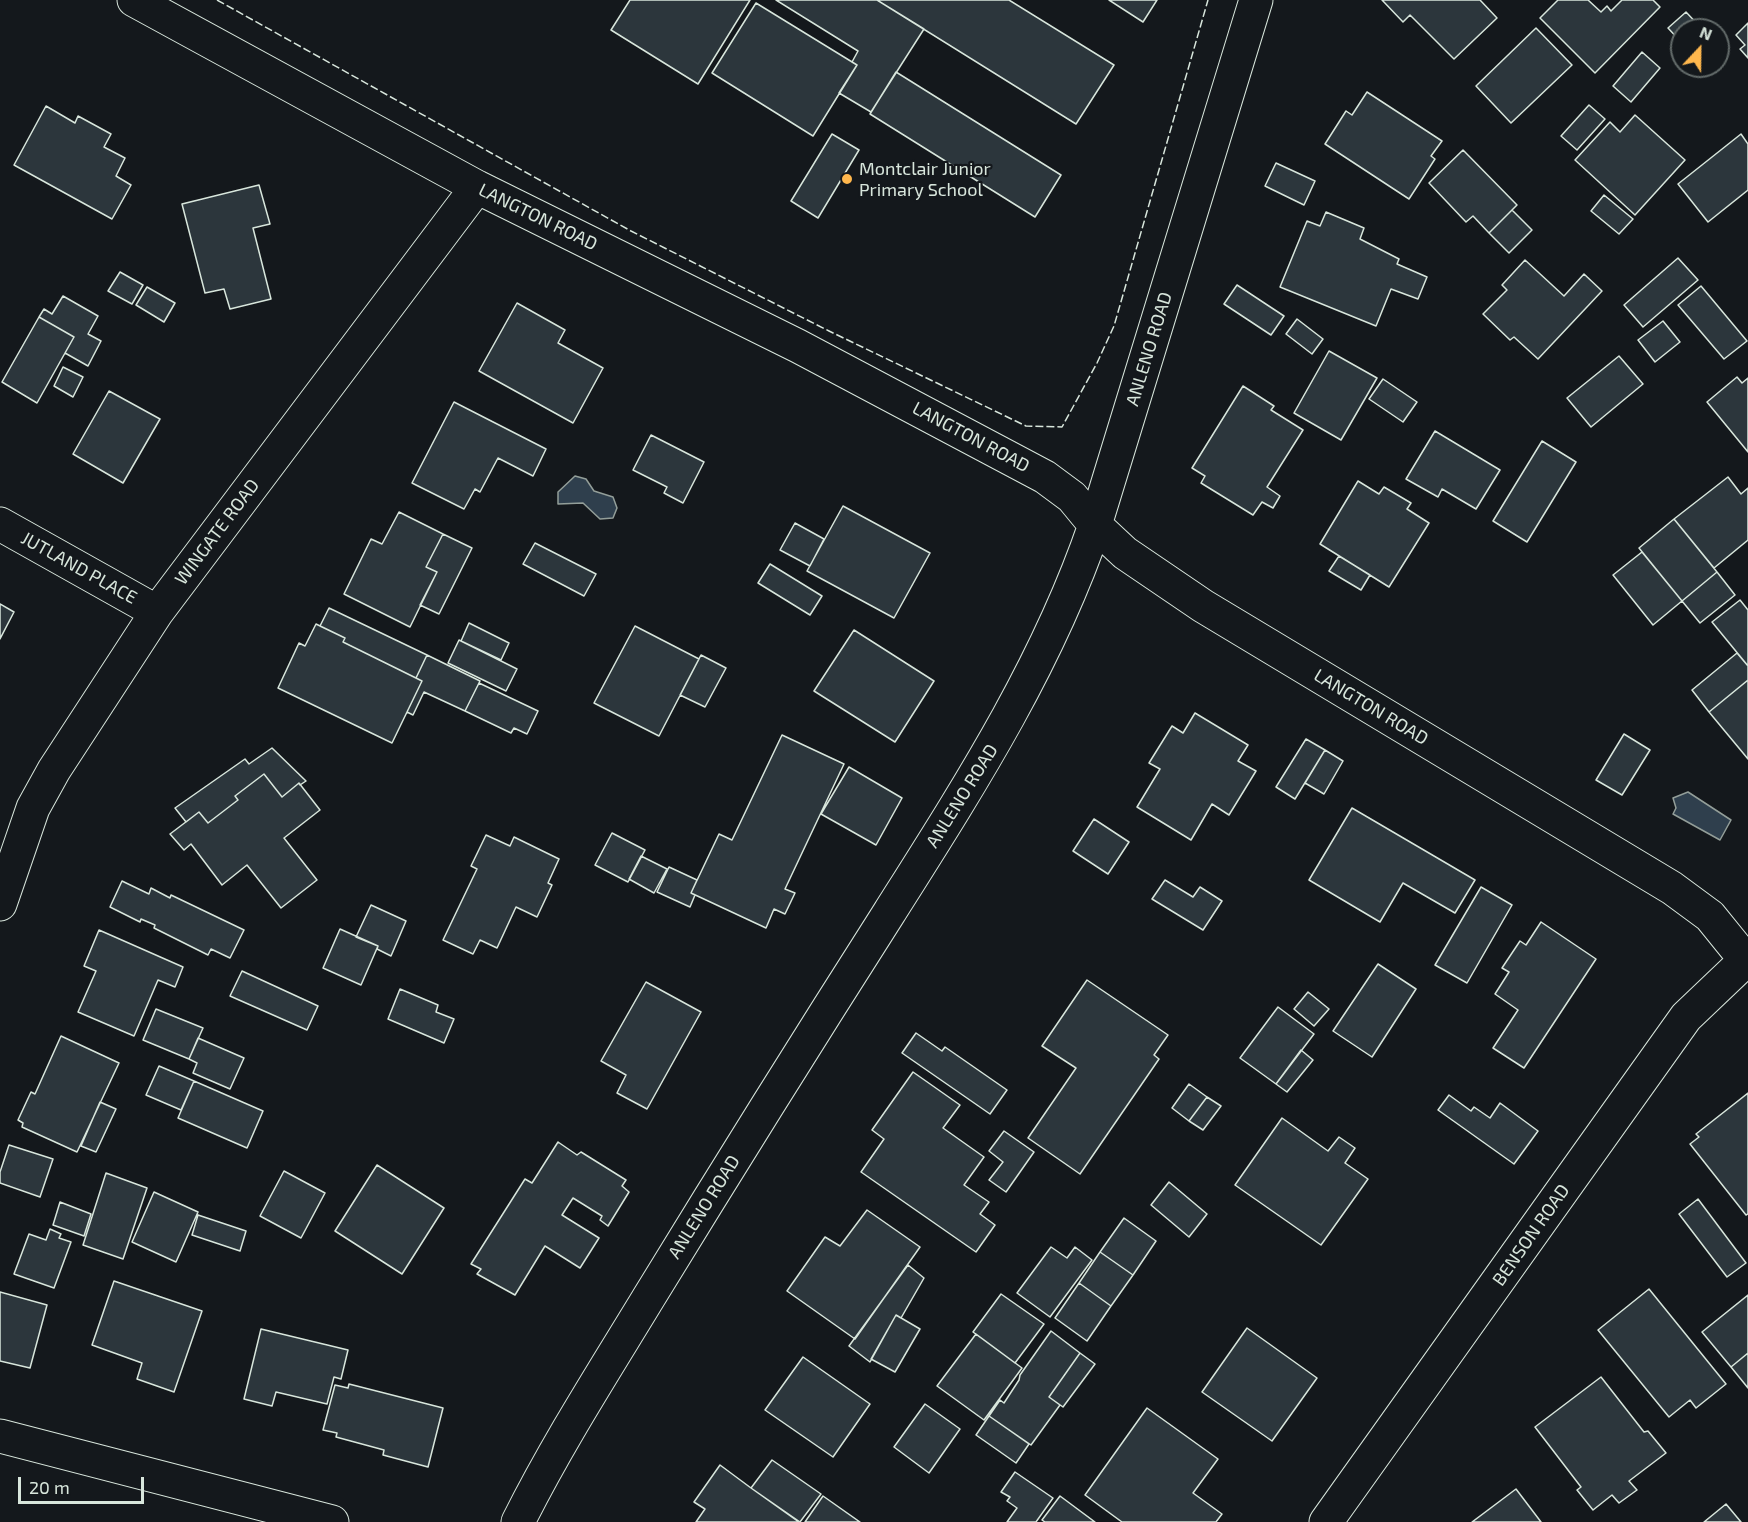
<!DOCTYPE html>
<html>
<head>
<meta charset="utf-8">
<style>
  body { margin:0 }
  #map { position:relative; width:1748px; height:1522px; overflow:hidden; background:#14181c; font-family:"Exo 2",sans-serif }
  canvas { display:block }
  .north { position:absolute; left:1670px; top:18px; width:60px; height:60px; box-sizing:border-box; background:#14181c; border:2px solid #626a69; border-radius:50%; rotate:22deg; font-size:16px; font-weight:700; line-height:24px; text-align:center; color:#d8e6dc }
  .north::after { content:''; display:block; margin:auto; width:21px; height:27px; background:#ffb74d; clip-path:polygon(50% 0,100% 100%,50% 72%,0 100%) }
  .scale { position:absolute; left:18px; top:1477px; width:126px; height:27px; box-sizing:border-box; border:3px solid #d8e6dc; border-top:0; padding-left:8px; font-size:18px; line-height:21px; white-space:nowrap; color:#d8e6dc; -webkit-text-stroke:4px #14181c; paint-order:stroke }
</style>
</head>
<body>
<div id="map">
<canvas width="1748" height="1522"></canvas>
<div class="north">N</div>
<div class="scale">20 m</div>
</div>
<script>
const ctx = document.querySelector('canvas').getContext('2d');
ctx.lineJoin = 'round';
function paint(path, color) {
  ctx.fillStyle = color;
  ctx.fill(path, 'evenodd');
}
function strokePath(path, color, width, dash) {
  ctx.strokeStyle = color;
  ctx.lineWidth = width;
  ctx.lineCap = dash ? 'butt' : 'round';
  ctx.setLineDash(dash || []);
  ctx.stroke(path);
}
function drawText(font, color, halo, rows, align = 'center') {
  ctx.font = font + ' "Exo 2",sans-serif';
  ctx.lineWidth = 4.5;
  ctx.setLineDash([]);
  ctx.textBaseline = 'middle';
  ctx.strokeStyle = halo;
  ctx.fillStyle = color;
  for (const [text, x, y, turn = 0] of rows) {
    ctx.save();
    ctx.translate(x, y);
    ctx.rotate((+turn || 0) * Math.PI / 180);
    ctx.textAlign = isNaN(turn) ? turn : align;
    if (halo) ctx.strokeText(text, 0, 0);
    ctx.fillText(text, 0, 0);
    ctx.restore();
  }
}
const water = new Path2D(`
  M575,476L586,479L594,491L613,497L617,508L613,518L600,519L583,503L558,504V492Z
  M1688,792L1731,820L1720,840L1673,814L1676,808L1673,798Z`);
paint(water, '#2f3f4d');
strokePath(water, '#939e99', 1.5);
const building = new Path2D(`
  M630,0H750L698,84L611,30Z
  M776,0H877L924,29L871,112L839,93L857,65L852,62L858,51Z
  M877,0H1009L1114,65L1076,124Z
  M1109,0H1157L1143,22Z
  M1382,0H1480L1497,18L1454,59L1410,15L1403,22Z
  M1558,0H1588L1601,12L1607,6L1611,11L1622,0H1653L1660,7L1595,73L1540,18Z
  M756,3L857,65L813,136L712,73Z
  M1686,12L1701,28L1682,30V43L1668,28Z
  M1748,23V58L1740,49L1745,45L1736,35Z
  M1536,28L1572,65L1511,123L1476,86Z
  M1642,52L1660,68L1631,102L1613,86Z
  M896,72L1061,175L1035,217L870,114Z
  M1367,92L1442,141L1431,156L1435,159L1409,199L1325,144L1346,111L1352,115Z
  M1589,105L1605,119L1577,150L1561,136Z
  M46,106L75,123L78,116L111,134L104,147L125,158L116,176L131,185L112,219L14,165Z
  M1635,115L1685,160L1635,215L1575,160L1610,122L1620,132Z
  M832,134L859,150L818,218L791,201Z
  M1741,134L1748,144V190L1708,222L1678,184Z
  M1463,150L1517,205L1489,233L1473,216L1466,222L1429,183Z
  M1276,163L1315,181L1304,205L1265,186Z
  M259,185L270,224L253,228L271,299L230,309L224,289L205,293L182,204Z
  M1604,195L1633,219L1619,234L1591,211Z
  M1512,210L1532,230L1509,253L1489,233Z
  M1326,212L1364,228L1360,239L1399,259L1397,264L1427,277L1418,299L1391,289L1376,326L1280,287L1307,221L1320,226Z
  M1678,258L1698,280L1643,327L1624,305Z
  M1525,260L1564,296L1584,274L1602,291L1538,359L1514,337L1510,340L1483,314L1507,290L1502,285Z
  M120,272L143,285L132,304L108,291Z
  M1237,285L1284,316L1271,335L1224,304Z
  M1701,286L1747,341L1724,359L1678,305Z
  M147,287L175,303L164,322L136,305Z
  M63,296L98,316L88,334L101,341L88,366L65,353L74,337L39,317L44,309L52,314Z
  M517,303L565,330L558,343L603,368L573,423L479,371Z
  M39,317L74,337L37,403L2,382Z
  M1297,319L1323,339L1312,354L1286,334Z
  M1663,321L1680,342L1655,362L1638,340Z
  M1329,351L1377,378L1341,440L1294,413Z
  M1619,356L1643,384L1591,427L1567,398Z
  M63,367L83,377L73,397L54,386Z
  M1737,377L1742,383L1748,378V452L1707,402Z
  M1383,379L1417,402L1403,422L1369,399Z
  M1243,386L1274,406L1271,410L1303,430L1267,487L1280,496L1273,508L1262,502L1253,515L1201,483L1205,476L1192,468Z
  M109,391L160,419L123,483L73,454Z
  M454,402L546,449L533,476L498,458L480,492L475,489L464,509L412,483Z
  M1435,431L1500,470L1476,509L1442,489L1438,497L1406,479Z
  M651,435L704,462L683,503L664,493L667,487L633,470Z
  M1542,441L1576,462L1527,542L1493,521Z
  M1728,477L1741,494L1748,488V540L1714,568L1674,519Z
  M1358,481L1379,494L1384,487L1411,503L1407,509L1429,523L1389,587L1320,544Z
  M843,506L930,553L894,618L807,571Z
  M399,512L443,534L426,567L437,572L410,627L344,594L371,539L382,544Z
  M1674,519L1717,572L1682,601L1639,548Z
  M795,523L824,539L810,566L780,550Z
  M443,534L472,548L439,614L420,605L437,572L426,567Z
  M535,543L596,574L584,596L523,564Z
  M1642,552L1682,601L1653,625L1613,575Z
  M1339,556L1370,575L1361,590L1329,571Z
  M770,564L822,596L810,615L758,583Z
  M1717,572L1735,595L1700,623L1682,601Z
  M1740,600L1748,610V666L1712,622Z
  M0,604L14,612L0,639Z
  M329,608L427,655L416,678L343,642L345,638L320,626Z
  M469,623L509,643L501,660L461,641Z
  M316,624L345,638L343,642L422,681L392,743L278,688L299,643L305,646Z
  M635,626L699,659L659,736L594,703Z
  M854,630L934,681L895,742L814,691Z
  M459,640L517,669L506,691L448,663Z
  M1737,653L1748,666V680L1709,712L1692,690Z
  M427,655L480,681L465,711L424,692L413,715L407,712L422,681L416,678Z
  M701,655L726,668L705,707L680,695Z
  M1748,680V759L1709,712Z
  M479,683L538,711L527,734L514,728L511,733L465,711Z
  M1195,713L1248,745L1238,761L1256,771L1229,815L1212,804L1191,840L1137,807L1160,769L1149,763L1172,726L1183,733Z
  M1624,734L1650,750L1622,795L1596,780Z
  M782,735L844,764L785,889L795,893L785,914L774,909L766,928L691,893L719,834L732,840Z
  M1306,739L1325,750L1295,799L1276,787Z
  M272,748L306,781L300,785L299,783L282,797L264,774L235,796L238,800L208,823L199,812L186,822L175,808L245,759L249,764Z
  M1325,750L1343,761L1324,794L1305,783Z
  M849,767L902,798L876,845L821,814Z
  M264,774L282,797L299,783L320,810L284,838L317,880L281,908L247,865L222,885L191,844L184,850L170,834L199,812L208,823L238,800L235,796Z
  M1352,808L1475,880L1455,913L1403,883L1380,922L1309,880Z
  M1094,819L1129,842L1108,874L1073,851Z
  M612,833L645,850L628,882L595,865Z
  M486,835L510,846L514,837L559,859L548,883L552,885L537,917L516,907L497,948L480,940L473,954L443,940L477,869L471,866Z
  M641,856L667,869L654,893L629,879Z
  M669,867L697,880L691,893L695,895L690,907L657,892Z
  M1165,880L1193,897L1200,887L1222,901L1203,930L1152,899Z
  M122,881L149,894L151,888L170,898L171,895L244,930L230,958L211,949L208,955L154,928L155,925L141,919L140,922L110,907Z
  M1481,887L1512,905L1467,983L1435,965Z
  M371,905L406,921L391,956L377,949L378,946L356,937Z
  M1541,922L1596,959L1524,1068L1493,1048L1518,1010L1495,994L1509,972L1502,968L1520,941L1526,945Z
  M340,929L378,946L361,985L323,968Z
  M99,930L183,967L175,987L158,980L134,1036L78,1012L96,971L84,966Z
  M1378,964L1416,989L1372,1057L1333,1031Z
  M242,971L318,1006L307,1030L230,996Z
  M1087,980L1168,1035L1154,1055L1159,1059L1080,1174L1028,1138L1076,1068L1042,1046Z
  M646,982L701,1012L647,1109L617,1093L626,1075L601,1061Z
  M400,989L438,1005L436,1012L454,1019L444,1043L388,1019Z
  M1308,992L1329,1009L1314,1026L1294,1009Z
  M1278,1007L1314,1034L1276,1084L1240,1058Z
  M156,1009L203,1028L189,1059L143,1040Z
  M916,1033L942,1051L945,1047L1007,1090L990,1114L902,1053Z
  M61,1036L119,1063L77,1152L22,1127L23,1123L18,1120L31,1092L35,1094Z
  M198,1038L244,1058L230,1089L193,1073L197,1063L189,1059Z
  M1301,1050L1313,1060L1287,1092L1276,1084Z
  M159,1066L194,1081L181,1110L146,1095Z
  M913,1072L960,1105L943,1128L984,1157L964,1185L989,1202L980,1214L995,1225L976,1252L861,1172L884,1139L872,1130Z
  M194,1081L263,1111L247,1148L178,1118Z
  M1189,1084L1207,1097L1189,1121L1172,1108Z
  M1748,1093V1214L1746,1215L1690,1144L1699,1137L1696,1134Z
  M1449,1095L1471,1111L1474,1107L1490,1118L1500,1103L1538,1131L1514,1164L1438,1110Z
  M1207,1097L1221,1106L1203,1130L1189,1121Z
  M100,1102L116,1109L96,1152L81,1146Z
  M1282,1118L1328,1151L1339,1137L1355,1148L1345,1163L1368,1179L1321,1245L1235,1185Z
  M1004,1131L1034,1152L1006,1192L989,1180L1003,1162L989,1151Z
  M558,1142L577,1155L581,1152L626,1180L622,1186L629,1192L608,1226L600,1220L602,1216L573,1198L562,1215L599,1238L580,1268L545,1246L515,1295L477,1274L481,1269L471,1264L525,1179L532,1183Z
  M9,1145L53,1159L40,1197L0,1183V1172Z
  M377,1165L444,1208L402,1274L335,1231Z
  M284,1171L325,1193L301,1238L260,1216Z
  M106,1173L147,1188L123,1259L83,1245Z
  M1169,1182L1207,1214L1189,1237L1151,1205Z
  M154,1192L198,1212L176,1262L132,1242Z
  M1698,1199L1746,1263L1727,1277L1679,1214Z
  M60,1202L91,1214L84,1236L53,1225Z
  M867,1210L920,1247L855,1339L787,1291L825,1237L840,1246Z
  M198,1215L246,1231L240,1251L192,1235Z
  M1124,1218L1156,1241L1133,1275L1100,1252Z
  M50,1229L61,1234L59,1238L71,1242L54,1288L14,1274L29,1234L46,1240Z
  M1051,1247L1067,1258L1075,1247L1092,1260L1050,1317L1017,1293Z
  M1100,1252L1133,1275L1111,1306L1079,1283Z
  M908,1265L924,1278L901,1318L896,1315L870,1362L849,1346Z
  M114,1281L202,1311L174,1392L137,1379L142,1363L92,1345Z
  M1079,1283L1111,1306L1087,1341L1055,1318Z
  M1649,1289L1726,1384L1696,1408L1690,1400L1669,1417L1598,1330Z
  M0,1292L47,1305L30,1368L0,1361Z
  M1001,1294L1044,1324L1015,1363L973,1332Z
  M1748,1295V1353L1731,1367L1702,1332Z
  M896,1315L920,1329L895,1372L871,1359Z
  M1247,1328L1317,1378L1272,1441L1202,1392Z
  M261,1329L348,1350L341,1379L334,1377L327,1404L276,1392L272,1406L244,1399Z
  M1051,1331L1080,1353L1049,1397L1060,1405L1031,1445L989,1416L1000,1400L1004,1403L1019,1380L1020,1375Z
  M976,1334L1022,1368L984,1420L937,1386Z
  M1080,1353L1095,1364L1063,1407L1049,1397Z
  M1748,1353V1388L1731,1367Z
  M803,1357L870,1404L833,1457L765,1410Z
  M1601,1377L1644,1432L1648,1431L1666,1453L1629,1481L1637,1490L1619,1503L1612,1495L1593,1510L1577,1490L1581,1487L1535,1427Z
  M349,1384L443,1408L428,1467L383,1455L384,1450L336,1437L337,1433L323,1430L335,1385L348,1388Z
  M925,1404L960,1429L929,1473L894,1447Z
  M1147,1408L1218,1459L1193,1493L1222,1514L1216,1522H1122L1085,1495Z
  M989,1416L1029,1444L1016,1463L976,1435Z
  M772,1460L821,1494L800,1522L751,1488Z
  M720,1465L751,1488L799,1522H696L705,1509L694,1502Z
  M1015,1472L1053,1498L1036,1522H1007L1017,1508L1007,1501L1010,1497L1001,1492Z
  M1516,1489L1541,1522H1472Z
  M823,1496L860,1522H805Z
  M1060,1496L1095,1522H1045L1042,1520Z
  M1726,1504L1741,1522H1704Z`);
paint(building, '#2c363c');
strokePath(building, '#d8e6dc', 1.5);
const street = new Path2D(`
  M134,0L477,187L798,346L1045,477L1072,497L1095,525L1125,553L1203,606L1672,888L1710,916L1748,963
  M0,524L157,612
  M0,904L33,808L54,770L157,612L477,187
  M0,1436L332,1522
  M518,1522C557,1444 604,1371 649,1297C728,1168 808,1040 889,913C968,788 1047,666 1095,525L1256,0
  M1326,1522L1686,1017L1748,958`);
strokePath(street, '#d8e6dc', 35);
strokePath(street, '#14181c', 33);
strokePath(new Path2D(`
  M217,0L631,231L829,331L1026,426L1062,427L1097,363L1114,326L1208,0`), '#d8e6dc', 1.5, [8, 3]);
for (const [x, y, r, color] of [
  [847,179,6,"#ffb74d"]
]) {
  const dot = new Path2D();
  dot.arc(x, y, r, 0, 2 * Math.PI);
  ctx.fillStyle = color;
  ctx.fill(dot);
  strokePath(dot, '#14181c', 2);
}
drawText('18px', '#d8e6dc', '#14181c', [
  ["Montclair Junior",859,169],
  ["Primary School",859,190]
], 'left');
drawText('18px', '#d8e6dc', '#14181c', [
  ["LANGTON ROAD",538,217,26],
  ["ANLENO ROAD",1149,349,-73],
  ["LANGTON ROAD",971,437,28],
  ["WINGATE ROAD",217,532,-53],
  ["JUTLAND PLACE",79,568,29],
  ["LANGTON ROAD",1371,707,31],
  ["ANLENO ROAD",962,796,-58],
  ["ANLENO ROAD",704,1207,-58],
  ["BENSON ROAD",1531,1235,-55]
]);
</script>
</body>
</html>
